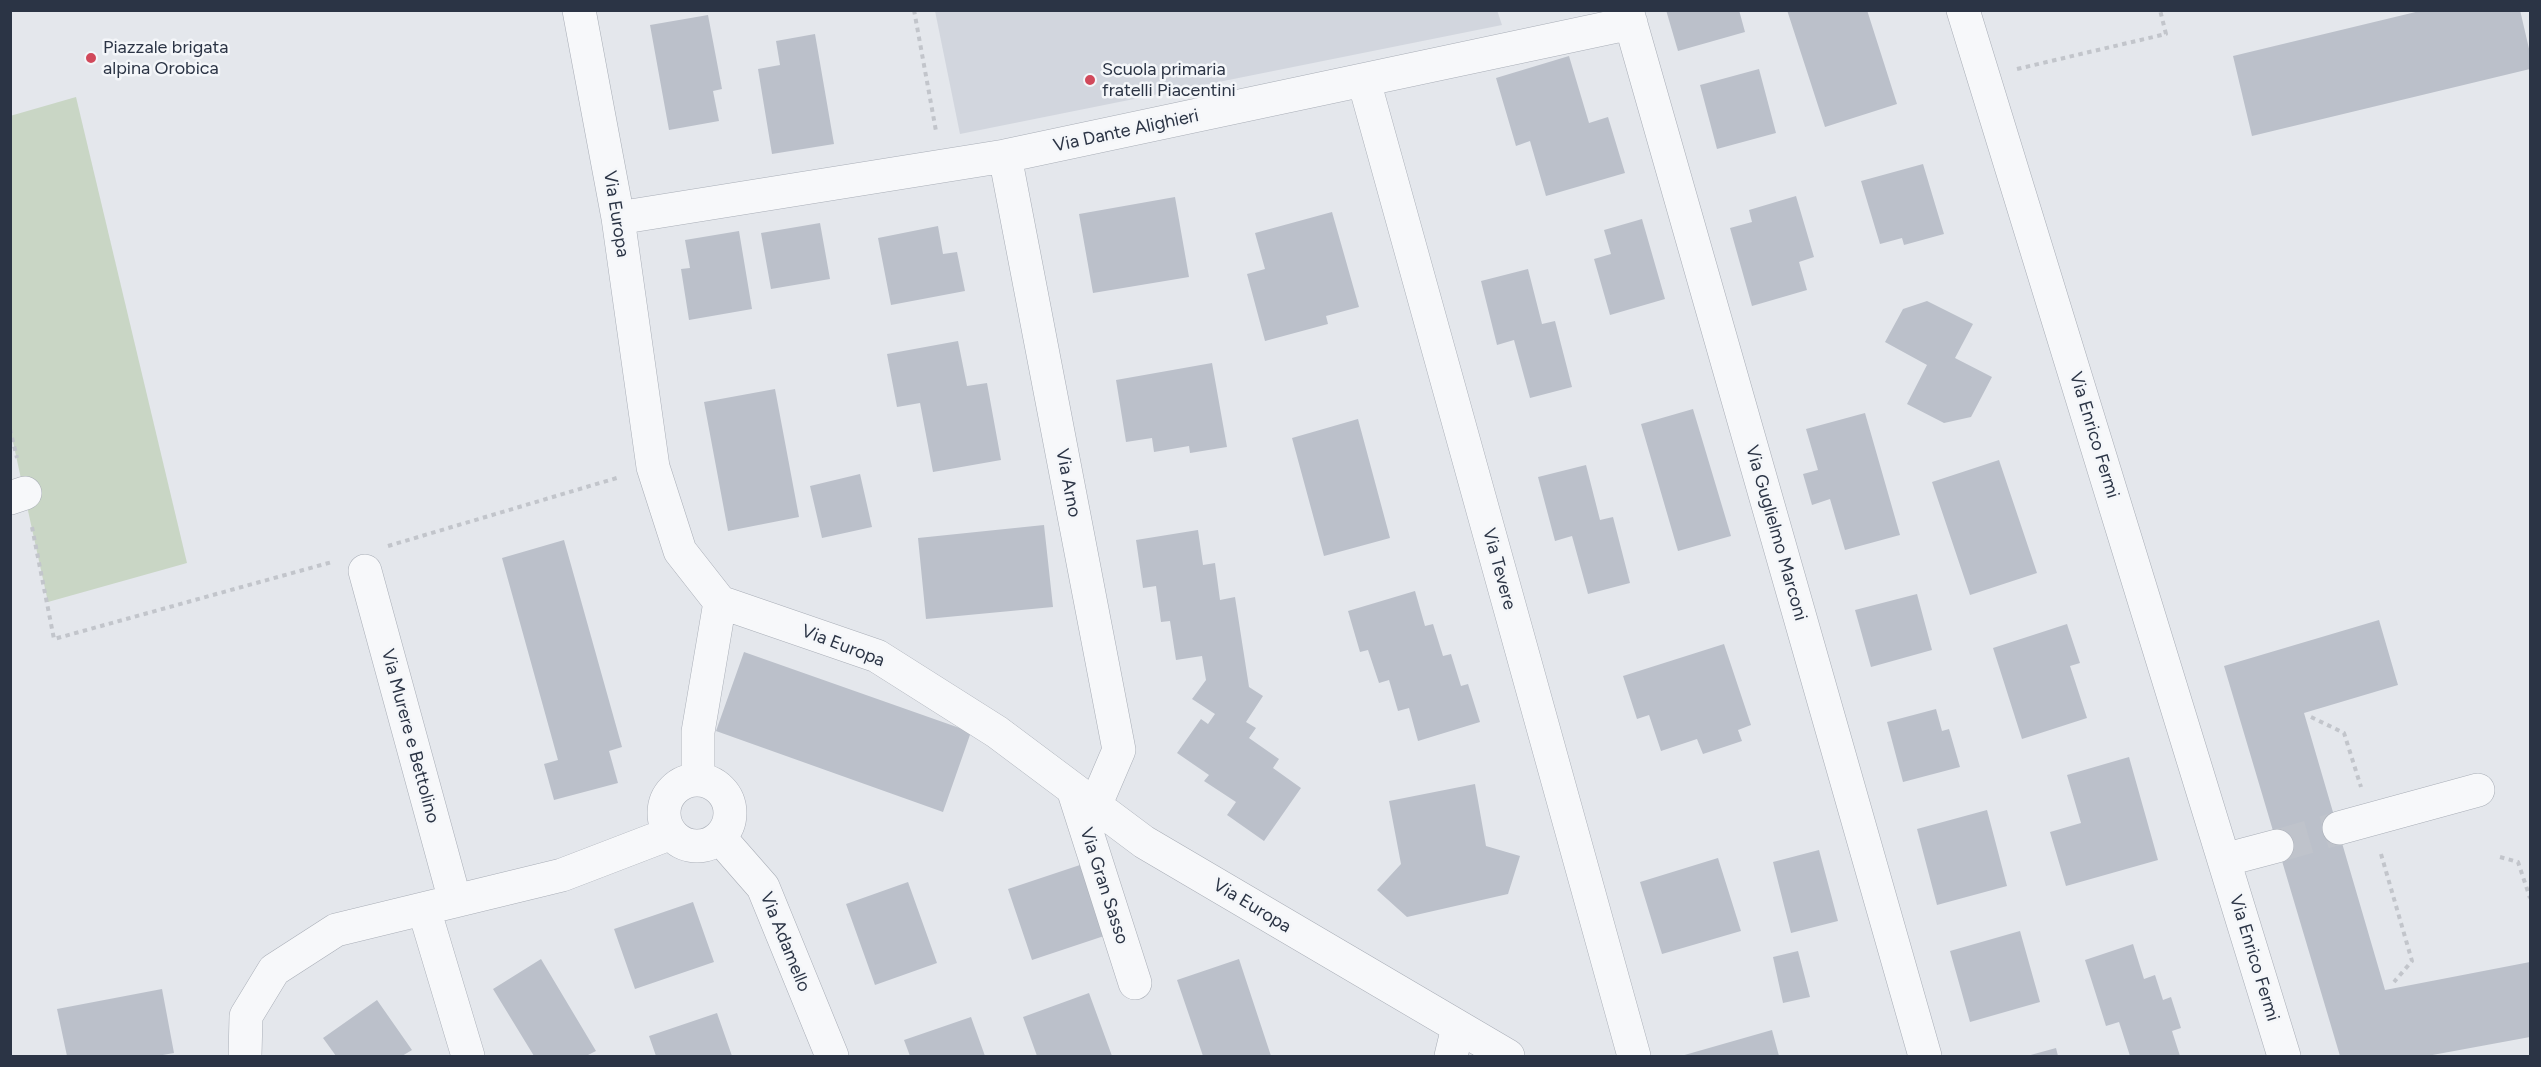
<!DOCTYPE html>
<html>
<head>
<meta charset="utf-8">
<style>
  body { margin:0 }
  #map { position:relative; width:2541px; height:1067px; overflow:hidden; background:#e4e7ec; font-family:Figtree,sans-serif }
  canvas { display:block }
  .frame { position:absolute; inset:0; border:12px solid #2b3445; pointer-events:none }
</style>
</head>
<body>
<div id="map">
<canvas width="2541" height="1067"></canvas>
<div class="frame"></div>
</div>
<script>
const ctx = document.querySelector('canvas').getContext('2d');
ctx.lineJoin = 'round';
function paint(path, color) {
  ctx.fillStyle = color;
  ctx.fill(path, 'evenodd');
}
function strokePath(path, color, width, dash) {
  ctx.strokeStyle = color;
  ctx.lineWidth = width;
  ctx.lineCap = dash ? 'butt' : 'round';
  ctx.setLineDash(dash || []);
  ctx.stroke(path);
}
function drawText(font, color, halo, rows, align = 'center') {
  ctx.font = font + ' Figtree,sans-serif';
  ctx.lineWidth = 5;
  ctx.setLineDash([]);
  ctx.textBaseline = 'middle';
  ctx.strokeStyle = halo;
  ctx.fillStyle = color;
  for (const [text, x, y, turn = 0] of rows) {
    ctx.save();
    ctx.translate(x, y);
    ctx.rotate((+turn || 0) * Math.PI / 180);
    ctx.textAlign = isNaN(turn) ? turn : align;
    if (halo) ctx.strokeText(text, 0, 0);
    ctx.fillText(text, 0, 0);
    ctx.restore();
  }
}
paint(new Path2D(`
  M1497,10L1502,25L960,134L935,11Z`), '#d2d6de');
paint(new Path2D(`
  M76,97L187,563L48,602L11,433L10,116Z`), '#c9d6c5');
paint(new Path2D(`
  M1666,10H1739L1745,32L1678,51Z
  M1787,10H1867L1897,104L1825,127Z
  M2424,10H2520L2530,53V69L2252,136L2233,56Z
  M708,15L722,89L713,91L719,121L669,130L650,25Z
  M815,34L834,144L772,154L758,69L780,65L776,41Z
  M1569,56L1589,123L1608,117L1625,173L1546,196L1530,141L1516,146L1496,78Z
  M1759,69L1776,133L1717,149L1700,85Z
  M1923,164L1944,234L1904,245L1902,238L1880,244L1861,181Z
  M1796,196L1814,257L1799,262L1807,290L1752,306L1730,228L1752,222L1749,210Z
  M1175,197L1189,277L1093,293L1079,214Z
  M1332,212L1359,307L1326,316L1328,324L1265,341L1247,274L1265,269L1255,233Z
  M1642,219L1665,299L1610,315L1594,259L1611,254L1604,230Z
  M820,223L830,279L771,289L761,233Z
  M938,226L943,254L957,252L965,291L891,305L878,238Z
  M739,231L752,309L689,320L681,269L690,268L685,240Z
  M1528,269L1542,324L1555,321L1572,387L1530,398L1514,340L1497,345L1481,281Z
  M1927,301L1973,324L1955,358L1992,377L1971,417L1944,423L1907,404L1927,365L1885,342L1903,309Z
  M958,341L967,386L987,383L1001,460L933,472L920,403L897,407L887,354Z
  M1212,363L1227,447L1190,453L1189,446L1154,452L1152,438L1126,442L1116,380Z
  M775,389L799,517L728,531L704,402Z
  M1693,409L1731,536L1678,551L1641,424Z
  M1865,413L1900,535L1845,550L1830,499L1812,505L1803,474L1818,470L1806,429Z
  M1358,419L1390,538L1324,556L1292,438Z
  M1999,460L2037,573L1970,595L1932,482Z
  M1586,465L1600,520L1613,517L1630,583L1588,594L1572,536L1555,541L1538,477Z
  M860,474L872,527L822,538L810,486Z
  M1044,525L1053,607L926,619L918,538Z
  M1198,530L1203,565L1215,563L1220,600L1235,597L1249,687L1263,696L1246,722L1256,728L1249,738L1279,759L1273,768L1301,788L1264,841L1227,815L1236,802L1204,781L1209,775L1177,753L1201,719L1208,724L1215,714L1192,699L1206,680L1202,656L1176,660L1170,621L1161,622L1156,586L1143,588L1136,540Z
  M564,540L622,747L609,751L618,783L554,800L544,764L558,760L502,558Z
  M1415,591L1425,626L1433,624L1443,656L1451,654L1461,686L1468,684L1480,722L1418,741L1409,708L1398,711L1389,680L1379,683L1368,650L1360,652L1348,611Z
  M1917,594L1932,650L1871,667L1855,610Z
  M2379,620L2398,685L2304,713L2385,990L2530,962V1037L2427,1056H2340L2224,666Z
  M2067,624L2080,663L2070,666L2087,718L2022,739L1993,648Z
  M1724,644L1751,725L1738,730L1742,741L1703,754L1697,739L1661,751L1649,715L1637,719L1623,676Z
  M744,652L971,732L943,812L716,731Z
  M1936,709L1942,731L1949,729L1960,767L1903,782L1887,722Z
  M2129,757L2158,860L2066,886L2050,832L2081,823L2067,775Z
  M1475,784L1486,846L1520,856L1508,894L1407,917L1377,890L1401,864L1389,801Z
  M1987,810L2007,886L1937,905L1917,829Z
  M1819,850L1838,921L1791,933L1773,862Z
  M1718,858L1741,931L1662,954L1640,882Z
  M1080,865L1104,936L1032,960L1008,889Z
  M908,882L937,963L875,985L846,904Z
  M693,902L714,962L635,989L614,929Z
  M2020,931L2040,1002L1970,1022L1950,951Z
  M2133,944L2144,979L2155,975L2163,1000L2171,997L2181,1028L2172,1031L2180,1056H2130L2119,1022L2106,1026L2085,960Z
  M1798,951L1810,997L1783,1003L1773,957Z
  M541,959L596,1051L586,1056H534L493,989Z
  M1239,959L1271,1056H1203L1177,980Z
  M162,989L174,1053L157,1056H67L57,1009Z
  M1089,993L1112,1056H1037L1023,1017Z
  M377,1000L412,1050L402,1056H336L323,1038Z
  M717,1013L732,1056H656L649,1036Z
  M971,1017L985,1056H910L904,1040Z
  M1772,1030L1779,1056H1681Z
  M2056,1048L2058,1056H2027Z`), '#bbc0ca');
strokePath(new Path2D(`
  M2277,846L2339,828`), '#bfc3cb', 33, [33, 16]);
const minor = new Path2D(`
  M579,10L618,218L653,467L680,551L720,602L877,656L997,732L1144,842L1508,1056
  M1627,10L1925,1056
  M1963,10L2284,1056
  M1364,81L1634,1056
  M1005,156L1119,750L1095,806
  M618,218L1005,156L1631,23
  M10,498L25,493
  M365,571L455,901
  M698,779V732L720,602
  M664 813a33 33 0 1 1 66 0a33 33 0 1 1-66 0Z
  M1073,789L1135,983
  M2339,828L2478,790
  M721,839L763,887L832,1056
  M2224,860L2277,846
  M424,909L468,1056
  M245,1056L246,1016L274,970L336,930L562,875L669,834
  M1451,1056L1458,1027`);
strokePath(minor, '#a9aeb7', 34);
strokePath(new Path2D(`
  M914,10L936,131
  M2017,69L2166,34L2160,10
  M10,429L17,458
  M32,527L54,639L332,562
  M388,546L620,477
  M2311,717L2344,733L2361,787
  M2381,854L2412,961L2394,982
  M2500,857L2518,862L2530,898`), '#c2c5cb', 4, [4.5, 4.5]);
strokePath(minor, '#f7f8fa', 33);
for (const [x, y, r, color] of [
  [91,58,6,"#d1495b"],
  [1090,80,6,"#d1495b"]
]) {
  const dot = new Path2D();
  dot.arc(x, y, r, 0, 2 * Math.PI);
  ctx.fillStyle = color;
  ctx.fill(dot);
  strokePath(dot, '#f4f6f9', 2);
}
drawText('18px', '#2b3445', '#f4f6f9', [
  ["Piazzale brigata",103,48],
  ["alpina Orobica",103,69],
  ["Scuola primaria",1102,70],
  ["fratelli Piacentini",1102,91]
], 'left');
drawText('18px', '#2b3445', '#f4f6f9', [
  ["Via Dante Alighieri",1126,131,-12],
  ["Via Europa",616,214,81],
  ["Via Enrico Fermi",2094,435,73],
  ["Via Arno",1068,483,79],
  ["Via Guglielmo Marconi",1776,533,74],
  ["Via Tevere",1499,569,75],
  ["Via Europa",843,646,21],
  ["Via Murere e Bettolino",410,736,75],
  ["Via Gran Sasso",1104,886,72],
  ["Via Europa",1252,906,31],
  ["Via Adamello",785,942,68],
  ["Via Enrico Fermi",2254,958,73]
]);
</script>
</body>
</html>
